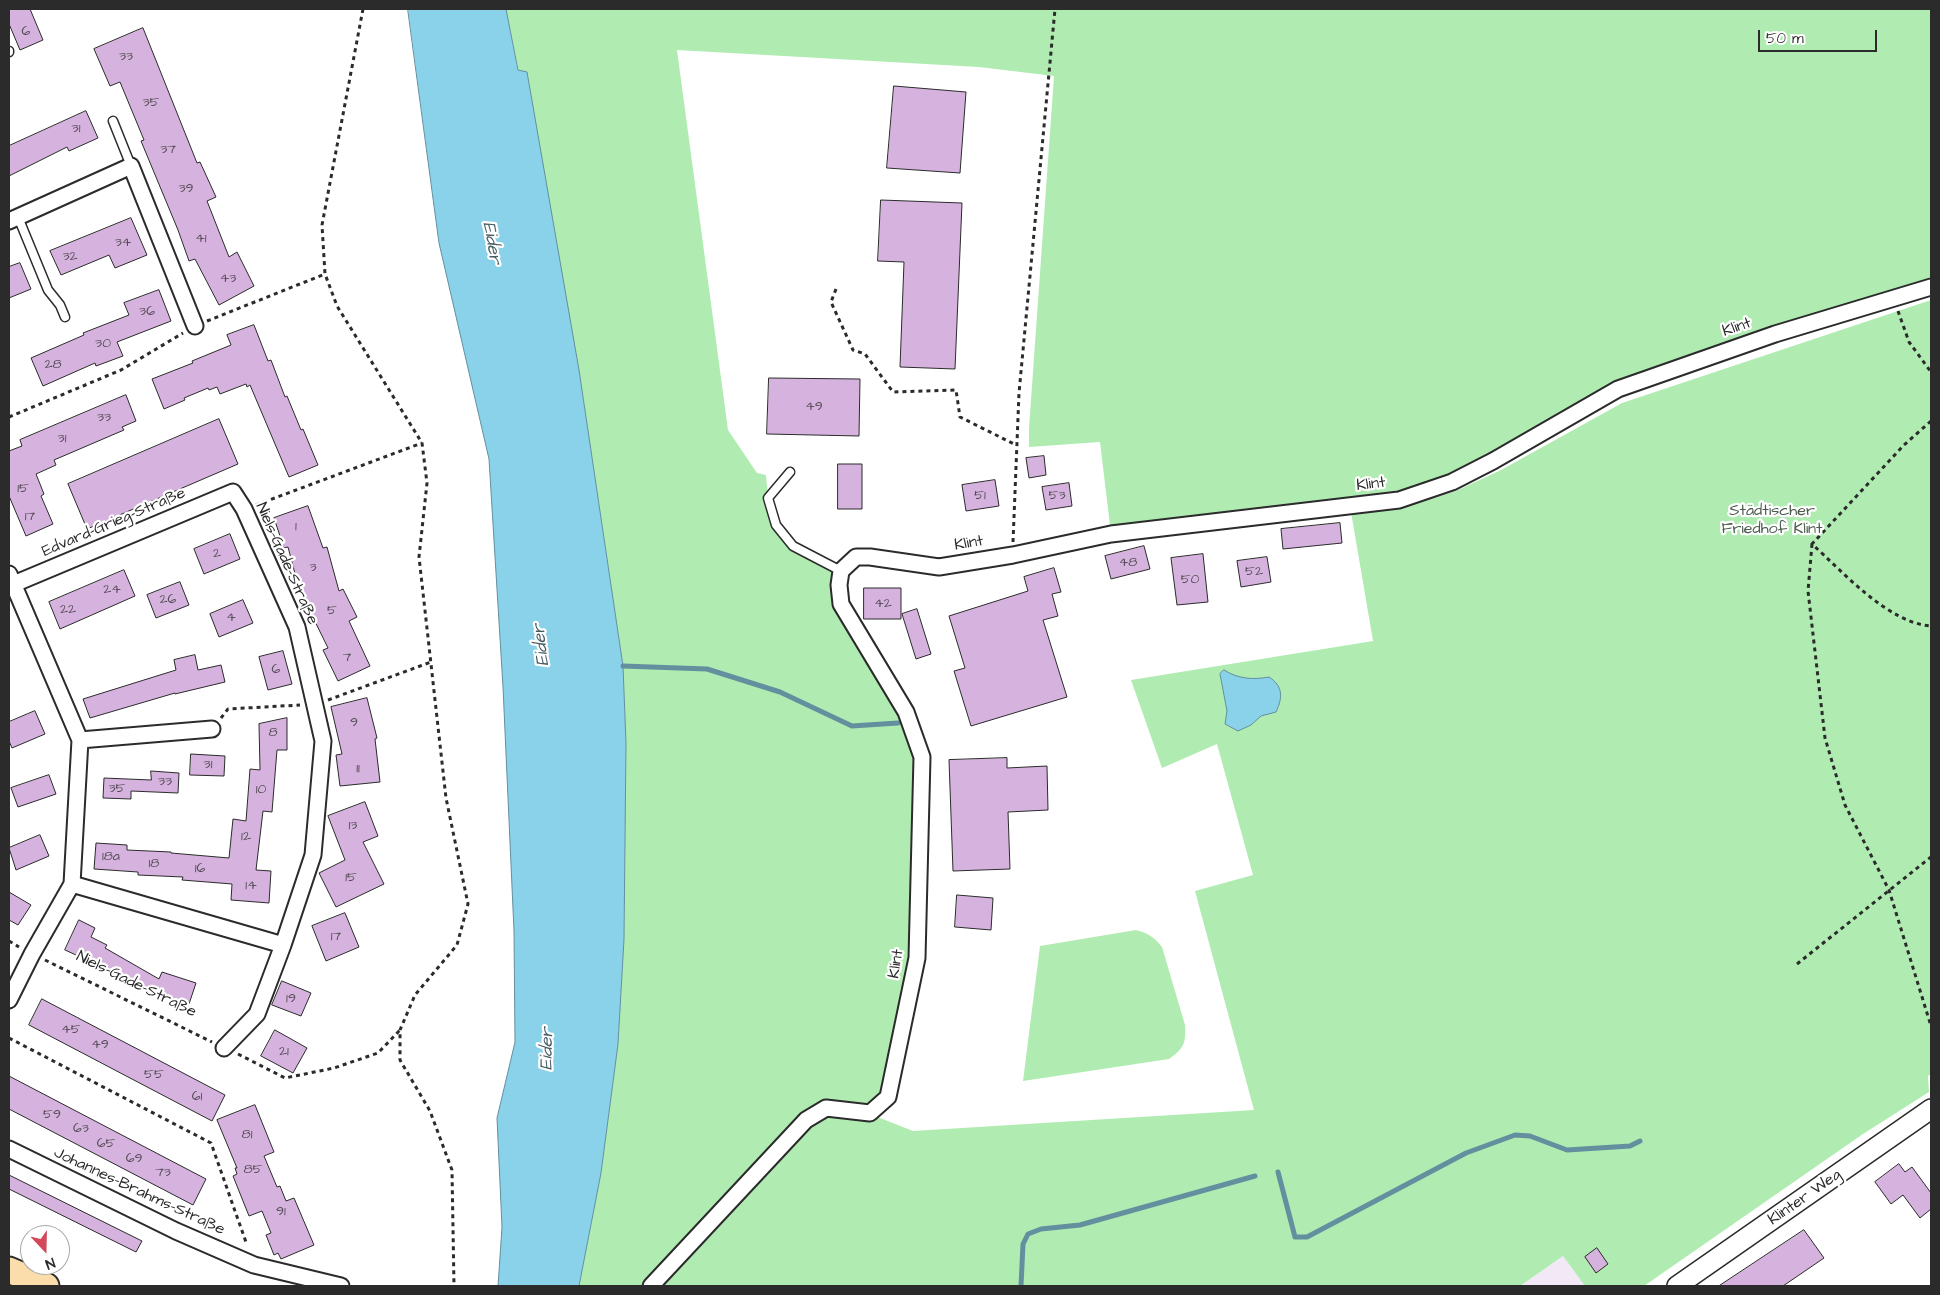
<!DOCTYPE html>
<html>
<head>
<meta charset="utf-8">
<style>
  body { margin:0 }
  #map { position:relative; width:1940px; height:1295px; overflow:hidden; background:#fff; font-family:"Architects Daughter",sans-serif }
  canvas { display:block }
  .frame { position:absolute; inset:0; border:10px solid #2b2b2b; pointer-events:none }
  .north { position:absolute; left:20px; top:1225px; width:50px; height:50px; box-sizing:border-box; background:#fff; border:1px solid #aaa; border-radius:50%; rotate:159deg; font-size:14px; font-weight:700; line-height:20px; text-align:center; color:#2b2b2b }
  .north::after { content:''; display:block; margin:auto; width:18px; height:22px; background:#d1495b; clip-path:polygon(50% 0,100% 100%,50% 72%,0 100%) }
  .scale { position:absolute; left:1758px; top:30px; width:119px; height:22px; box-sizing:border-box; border:2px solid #2b2b2b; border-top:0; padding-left:6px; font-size:15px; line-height:18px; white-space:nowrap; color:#2b2b2b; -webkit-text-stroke:4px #fff; paint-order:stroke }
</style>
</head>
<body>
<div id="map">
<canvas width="1940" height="1295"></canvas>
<div class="frame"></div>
<div class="north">N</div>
<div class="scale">50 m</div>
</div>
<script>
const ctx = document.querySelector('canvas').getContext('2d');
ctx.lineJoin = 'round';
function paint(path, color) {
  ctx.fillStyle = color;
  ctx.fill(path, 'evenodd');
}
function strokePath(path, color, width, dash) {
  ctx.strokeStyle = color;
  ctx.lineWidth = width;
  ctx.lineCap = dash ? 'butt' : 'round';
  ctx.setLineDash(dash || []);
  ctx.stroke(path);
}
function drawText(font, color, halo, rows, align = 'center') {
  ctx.font = font + ' "Architects Daughter",sans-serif';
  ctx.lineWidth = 4.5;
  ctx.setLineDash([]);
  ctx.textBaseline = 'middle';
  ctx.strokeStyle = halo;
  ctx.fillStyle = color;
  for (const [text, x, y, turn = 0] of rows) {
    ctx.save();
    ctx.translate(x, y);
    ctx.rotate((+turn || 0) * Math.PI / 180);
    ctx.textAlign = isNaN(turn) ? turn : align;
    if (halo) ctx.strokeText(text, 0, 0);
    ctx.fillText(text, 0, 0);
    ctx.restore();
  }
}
paint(new Path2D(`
  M1563,1256L1585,1286H1520Z`), '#f3e8f5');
paint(new Path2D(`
  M506,9H1931V287L1618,389L1493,461L1399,500L1111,534L1100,442L1029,447V428L1054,76L979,67L677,50L728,430L757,473L766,475C768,500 772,528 793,546C804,555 827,564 841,571L839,586L922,757L917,958L888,1097L870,1114L913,1131L1254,1110L1195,891L1253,875L1217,744L1162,768L1131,680L1373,641L1351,512L1402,508L1456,491L1501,470L1622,403L1931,300V1074L1928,1076L1929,1092L1863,1134L1644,1286H1585L1563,1256L1520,1286H579L601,1173L618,1044L624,939L626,743L623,666L579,370Z
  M1136,930C1148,933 1154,937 1162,947L1185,1025C1186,1044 1184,1048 1169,1059L1023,1081L1040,946Z`), '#b0ecb2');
const water = new Path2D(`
  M408,9H506L518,70L527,72L579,370L623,666L626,743L624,939L618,1044L601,1173L579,1286H498L502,1227L497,1118L515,1042L514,931L503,687L489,459L439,243Z
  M1224,670C1238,679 1253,680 1269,677C1283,686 1283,697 1276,712L1261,716L1251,725L1238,731L1225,724L1227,711L1220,674Z`);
paint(water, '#89d2ea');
strokePath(water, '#638f9e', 1);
strokePath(new Path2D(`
  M623,666L707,669L780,692L852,726L898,723
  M1278,1172L1295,1237H1307L1466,1153L1515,1135L1530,1136L1567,1150L1630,1146L1640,1141
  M1021,1286L1023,1244L1028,1234L1041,1229L1080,1225L1255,1176`), '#638f9e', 5);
const building = new Path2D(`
  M9,9H30L43,40L20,50L9,24Z
  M143,28L197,163L200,162L216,197L207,201L229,257L237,252L254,286L219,305L195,259L189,261L178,230L141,141L144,140L120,82L110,86L94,49Z
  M894,86L966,92L960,173L887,168Z
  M86,111L98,138L69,151L67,147L9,176V146Z
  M881,200L962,203L955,369L900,367L904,262L878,261Z
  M131,218L147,255L115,268L109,255L61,275L50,251Z
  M20,263L31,289L9,298V267Z
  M159,290L171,321L117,342L123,356L96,366L95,363L43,386L31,358L84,335L83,333L129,315L124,303Z
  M254,325L268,361L271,360L285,397L287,396L301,430L303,429L318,465L289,477L250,385L247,387L246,384L220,394L217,387L209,390L208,388L184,398L185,400L164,409L152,379L193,363L192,361L231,345L227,335Z
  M769,378L860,379L859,436L767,434Z
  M126,395L136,421L122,427L124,430L54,460L56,465L36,474L44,494L41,496L53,524L26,536L9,496V451L22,446L20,440Z
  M219,419L238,464L87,529L68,484Z
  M1044,456L1046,475L1029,478L1026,458Z
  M838,464H862V509H838Z
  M995,480L999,506L966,511L962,485Z
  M1069,483L1072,506L1046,510L1042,487Z
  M308,506L323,548L327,547L339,591L343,589L357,617L349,621L370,666L338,681L323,650L328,648L299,589L288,547L284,548L274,518Z
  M1340,523L1342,543L1283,549L1281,529Z
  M230,534L240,559L204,574L194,549Z
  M1144,546L1150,569L1111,579L1105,556Z
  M1203,554L1208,602L1177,605L1171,558Z
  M1267,557L1271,582L1241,587L1237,561Z
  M1054,568L1061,592L1052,594L1058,616L1043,620L1067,697L971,726L954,671L965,668L949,616L1028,591L1024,577Z
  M124,570L135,596L60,629L49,602Z
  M180,582L189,605L156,618L147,595Z
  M864,588H901V619H864Z
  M243,600L253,623L219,637L210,614Z
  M917,609L931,654L916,659L902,614Z
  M283,651L292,684L268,690L259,657Z
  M195,655L198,670L221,665L225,682L175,694V693L90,718L83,699L176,670L174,660Z
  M367,698L377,738L375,739L380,782L340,786L336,755L342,754L331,707Z
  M35,711L45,734L12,748L9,741V722Z
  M287,718V750H277L272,812L263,811L256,870L271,871L269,903L231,900L232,884L182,880L183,877L138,875V872L94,869L96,843L127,845V850L171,852V853L229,858L233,819L246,821L250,769L260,770L259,724Z
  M191,754L225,756L224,776L190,775Z
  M1007,758V768L1047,766L1048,810L1008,812L1010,869L953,871L949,760Z
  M151,771L179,773L178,793L131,791V799L103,798L104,778L151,780Z
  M49,775L56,794L18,807L11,788Z
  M365,802L378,836L363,842L384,884L336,907L319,873L345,860L328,816Z
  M40,835L49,856L16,870L9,848Z
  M9,892L31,905L18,925L9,920Z
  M957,895L993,898L991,930L955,927Z
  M345,913L359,947L326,961L312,926Z
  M79,920L95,928L91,937L107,945L105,948L159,979L162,972L196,983L189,1004L142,989L98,963V965L65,950Z
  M282,981L311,993L301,1016L272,1005Z
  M42,999L225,1095L212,1121L29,1025Z
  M275,1030L307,1048L293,1073L261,1056Z
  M9,1076L206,1179L193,1205L9,1109Z
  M255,1105L274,1152L264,1156L277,1187L280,1186L286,1201L294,1198L314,1245L281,1259L278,1253L274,1255L266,1235L271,1233L262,1211L249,1216L233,1176L237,1174L235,1168H237L217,1120Z
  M1899,1164L1905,1172L1912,1167L1931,1193V1209L1920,1218L1903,1195L1891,1204L1875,1182Z
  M9,1175L142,1241L136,1252L9,1189Z
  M1804,1230L1824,1258L1783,1286H1719Z
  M1597,1248L1608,1264L1596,1273L1585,1257Z`);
paint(building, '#d6b3de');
strokePath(building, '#2b2b2b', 1);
const service = new Path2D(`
  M9,51V52
  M113,121L131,166
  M18,217L48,290L60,305L65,317
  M790,472L768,498L776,525L793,546L841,571`);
const minor = new Path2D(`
  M9,221L131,166L195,326
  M9,574L80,740L72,884L32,954L9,1000
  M9,586L233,492L244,509L297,627L323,741L313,855L283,945L72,884
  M80,740L212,729
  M224,1048L257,1014L283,945
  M9,1149L176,1231L254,1265L341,1286
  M651,1286L806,1120L826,1108L870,1113L888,1097L917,958L922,757L906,712L841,604L839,585L841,571L856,557H870L939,567L1013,555L1111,534L1399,500L1452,482L1493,461L1618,389L1775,334L1931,287`);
const tertiary = new Path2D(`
  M1677,1286L1931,1109`);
const trunk = new Path2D(`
  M9,1270L46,1286`);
strokePath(service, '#2b2b2b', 11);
strokePath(minor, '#2b2b2b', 19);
strokePath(tertiary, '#2b2b2b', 22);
strokePath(trunk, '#2b2b2b', 29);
strokePath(new Path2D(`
  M363,9L322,225L325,274L337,306L422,443L427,483L419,557L446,798L468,904L457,945L415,995L400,1030V1060L430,1111L452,1170L454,1286
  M836,289L831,302L853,350L865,354L893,392L956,390L960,417L1016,445
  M1898,311L1909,342L1931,372
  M207,321L325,274
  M9,417L121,370L183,333
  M1931,421L1904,445L1812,544C1843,572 1888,623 1931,626
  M256,505L422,443
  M1013,542L1019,393L1055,9
  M1812,544L1808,591L1825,738L1845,805L1889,890L1931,1026
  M328,700L431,662
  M221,718L228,709L300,705
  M9,941L19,947
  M45,960L212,1042
  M1797,964L1931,857
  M9,1038L211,1143L247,1245
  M238,1054L285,1078L334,1068L378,1053L400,1030`), '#2b2b2b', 3, [4, 4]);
strokePath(service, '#fff', 8);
strokePath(minor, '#fff', 15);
strokePath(tertiary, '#fff', 19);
strokePath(trunk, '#faddab', 25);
drawText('14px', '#564d58', null, [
  ["6",26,32],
  ["33",126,57],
  ["35",151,103],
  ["31",76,129],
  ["37",168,150],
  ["39",186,189],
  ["41",201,239],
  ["34",123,243],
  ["32",70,257],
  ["43",228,279],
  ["36",147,312],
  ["30",103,344],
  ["28",53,365],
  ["49",814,407],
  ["33",104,418],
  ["31",62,439],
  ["15",23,489],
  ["51",980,496],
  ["53",1057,496],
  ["17",30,517],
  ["1",296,527],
  ["2",217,554],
  ["48",1128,563],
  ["3",313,568],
  ["52",1254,572],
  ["50",1190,580],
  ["24",112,590],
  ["26",168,600],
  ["42",883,604],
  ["22",68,610],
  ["5",332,611],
  ["4",231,618],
  ["7",347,658],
  ["6",276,670],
  ["9",354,723],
  ["8",273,733],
  ["31",208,765],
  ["11",358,769],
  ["33",165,782],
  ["35",117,789],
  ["10",261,790],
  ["13",353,826],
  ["12",246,837],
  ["18a",111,857],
  ["18",154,864],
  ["16",200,869],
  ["15",351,878],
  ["14",251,886],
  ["17",336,937],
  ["19",291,999],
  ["45",71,1030],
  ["49",100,1045],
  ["21",284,1052],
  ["55",154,1075],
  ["61",197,1097],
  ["59",52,1115],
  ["63",81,1129],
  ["81",247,1135],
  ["65",106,1144],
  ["69",134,1159],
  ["85",253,1170],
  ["73",163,1173],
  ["91",281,1212]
]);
drawText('16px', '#2b2b2b', '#fff', [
  ["Klint",1737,328,-19],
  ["Klint",1371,485,-7],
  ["Edvard-Grieg-Straße",114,523,-23],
  ["Klint",969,544,-10],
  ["Niels-Gade-Straße",286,564,66],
  ["Klint",897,964,-81],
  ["Niels-Gade-Straße",136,985,26],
  ["Johannes-Brahms-Straße",139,1192,25],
  ["Klinter Weg",1805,1198,-35]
]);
drawText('16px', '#4c5b4d', '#fff', [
  ["Städtischer",1772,512],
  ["Friedhof Klint",1772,530]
]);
drawText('italic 18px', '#475d64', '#fff', [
  ["Eider",491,243,80],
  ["Eider",542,645,-97],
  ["Eider",548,1049,-89]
]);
</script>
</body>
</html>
